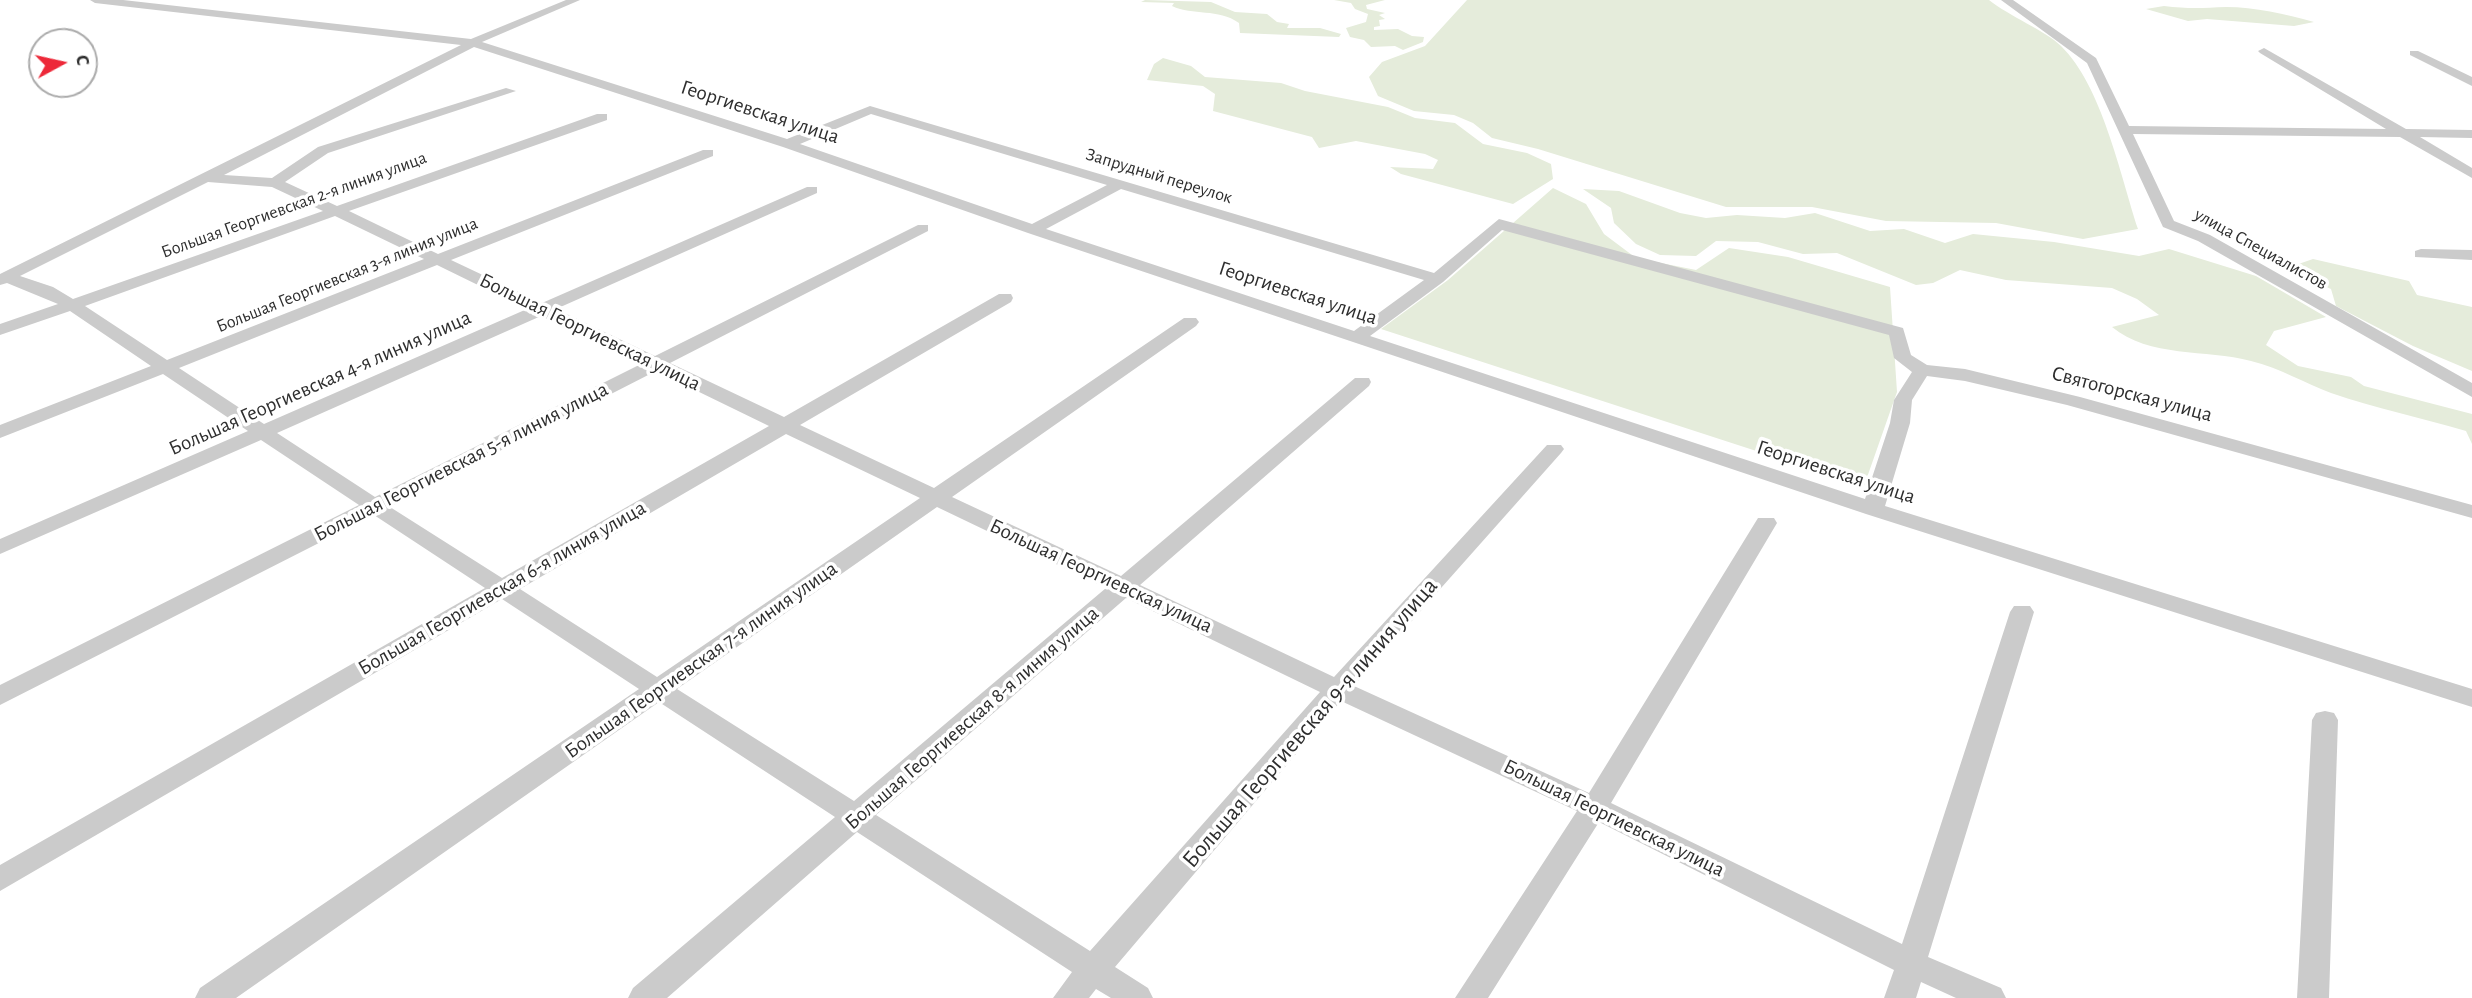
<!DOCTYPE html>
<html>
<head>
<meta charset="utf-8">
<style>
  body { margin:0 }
  #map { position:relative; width:2472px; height:998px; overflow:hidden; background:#fff; font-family:"Alegreya Sans",sans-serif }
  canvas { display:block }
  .north { position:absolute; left:28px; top:28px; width:70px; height:70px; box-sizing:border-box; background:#fff; border:2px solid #ababab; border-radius:50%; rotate:82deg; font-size:19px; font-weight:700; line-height:28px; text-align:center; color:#2e2e2e }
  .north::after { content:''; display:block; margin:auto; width:24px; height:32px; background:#ed2939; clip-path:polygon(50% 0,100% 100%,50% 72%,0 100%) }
</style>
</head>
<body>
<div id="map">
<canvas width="2472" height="998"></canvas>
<div class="north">С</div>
</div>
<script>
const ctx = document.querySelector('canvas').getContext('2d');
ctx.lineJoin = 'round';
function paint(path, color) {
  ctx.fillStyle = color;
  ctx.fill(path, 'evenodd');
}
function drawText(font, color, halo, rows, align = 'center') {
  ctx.font = font + ' "Alegreya Sans",sans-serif';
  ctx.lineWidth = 7;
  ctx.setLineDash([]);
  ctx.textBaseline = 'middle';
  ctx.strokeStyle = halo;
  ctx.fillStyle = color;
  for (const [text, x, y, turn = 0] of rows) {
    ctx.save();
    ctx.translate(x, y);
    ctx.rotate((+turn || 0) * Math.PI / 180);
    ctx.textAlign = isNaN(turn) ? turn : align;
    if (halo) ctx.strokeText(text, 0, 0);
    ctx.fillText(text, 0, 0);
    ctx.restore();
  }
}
paint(new Path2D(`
  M1145,0L1211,2L1235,12L1267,14L1277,22L1289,24L1287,28H1320L1341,34L1339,37L1240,33L1239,23C1218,8 1193,16 1172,6L1174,3L1141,2Z
  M1334,0H1385L1366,5L1367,9L1385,13L1379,15L1385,19L1379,20L1380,26L1374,27V30L1398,29L1412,36L1424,37L1423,42L1403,50L1395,46L1371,47L1364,40L1350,37L1346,28L1366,22L1368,14L1355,9L1351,3Z
  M1467,0H1989C2009,16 2046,31 2061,46C2102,86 2120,174 2138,229L2083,239L1996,223L1886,221L1812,207H1726L1538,149L1492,138L1473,123L1454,115L1414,111L1378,96L1369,77L1382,62L1425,46Z
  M2164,6C2188,9 2203,8 2226,7C2255,7 2285,14 2314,22L2294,26L2207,19L2188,21L2146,9Z
  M1163,58L1191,66L1205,77L1281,83L1305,91L1388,107L1415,118L1455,123L1483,144L1527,153L1551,164L1553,179L1513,204L1401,174L1390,167L1433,169L1438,160L1425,154L1356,141L1319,148L1312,137L1213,111L1215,94L1203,86L1147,80L1154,64Z
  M1553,188L1586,204L1604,234L1636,258L1696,270L1729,248L1788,257L1890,287L1897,392L1864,486L1381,329L1448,280Z
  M1583,189L1619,191L1680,213L1706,218L1737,215L1785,218L1815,213L1870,231L1904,229L1945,243L1973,234L2054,242L2139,256L2169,249L2256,276L2326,317L2274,331L2266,345L2298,366L2351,377L2364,386L2472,414V444L2466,431C2422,418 2375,408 2331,393C2304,383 2280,368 2251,361C2206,349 2149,358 2112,327L2159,315L2137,299L2112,288L2006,280L1960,270L1933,283L1916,285L1837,253L1803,254L1758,242L1716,241L1696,256L1660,255L1636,244L1614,223L1611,208Z
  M2313,259L2409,281L2417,295L2472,307V371L2413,346L2336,306L2331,289L2284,269Z`), '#e5ecdb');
paint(new Path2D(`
  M90,0H123L471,39L566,0H580L482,42L787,139L870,106L1434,273L1499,219L1903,328L1911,355L1927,365L1965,369L2080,397L2472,505V518L2067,405L1965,381L1927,376L1912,400L1910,423L1885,506L2472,689V707L1866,514L1028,233L783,147L474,47L224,175L272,178L318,147L506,88L516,91L328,153L285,182L337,206L597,114H607V120L349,211L438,254L703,150H713V156L451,260L542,303L807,187H817V193L556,309L655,356L918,225H928V231L670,363L784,417L999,294H1011L1013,298L1011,302L800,425L934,488L1184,318H1196L1199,322L1196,326L952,497L1121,576L1355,378H1369L1371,382L1369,386L1140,585L1334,677L1547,445H1561L1564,449L1561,453L1354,686L1589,793L1758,518H1774L1777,523L1611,803L1902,944L2010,612L2014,606H2030L2034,612L1928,957L2001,988L2006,998H1956L1921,982L1916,998H1884L1894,970L1599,822L1488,998H1455L1577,811L1341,701L1115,967L1148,988L1153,998H1111L1096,989L1089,998H1053L1072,972L857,832L667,998H628L633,988L835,817L659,702L236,998H195L200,988L639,689L502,599L0,891V865L485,588L374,515L0,705V685L359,505L261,440L0,554V539L248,431L163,374L0,438V425L151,366L70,311L0,335V324L58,304L7,283L0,285V274L461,45L95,3ZM871,114L1107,185L1032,224L800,144ZM208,182L272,187L323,211L73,299L53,287L20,276ZM1121,189L1424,280L1354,331L1046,229ZM335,216L424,259L167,360L85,306ZM1502,230L1889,335L1894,358L1912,372L1894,400L1890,423L1865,499L1370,336L1443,282ZM437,265L527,309L264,424L179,368ZM541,316L641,364L375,497L277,433ZM656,371L769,426L502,578L390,507ZM786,434L920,498L657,677L520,589ZM937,507L1106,588L854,801L677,689ZM1126,598L1320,692L1090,951L876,815Z
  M2001,0H2013L2096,58L2129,126L2386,129L2260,53L2258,51L2264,48L2406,129L2472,130V138L2420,137L2472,168V178L2400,137L2133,134L2174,221L2210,235L2472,383V397L2198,241L2163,227L2087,63Z
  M2410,51H2418L2472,77V86L2410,55Z
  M2421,249L2472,250V260L2415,257V251Z
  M2325,711L2334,713L2338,720L2329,998H2297L2312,720L2316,713Z`), '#cbcbcb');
drawText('18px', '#2e2e2e', '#fff', [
  ["Запрудный переулок",1159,176,17],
  ["Большая Георгиевская 2-я линия улица",294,205,-20],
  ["улица Специалистов",2261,249,29],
  ["Большая Георгиевская 3-я линия улица",347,275,-22]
]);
drawText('21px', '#2e2e2e', '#fff', [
  ["Георгиевская улица",760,112,18],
  ["Георгиевская улица",1298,293,18],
  ["Большая Георгиевская улица",590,332,26],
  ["Большая Георгиевская 4-я линия улица",320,383,-24],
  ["Святогорская улица",2132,394,15],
  ["Большая Георгиевская 5-я линия улица",461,462,-27],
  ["Георгиевская улица",1836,472,18],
  ["Большая Георгиевская улица",1101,576,25],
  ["Большая Георгиевская 6-я линия улица",502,588,-30],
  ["Большая Георгиевская 7-я линия улица",701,660,-35],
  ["Большая Георгиевская 8-я линия улица",972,718,-41],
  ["Большая Георгиевская улица",1614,818,26]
]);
drawText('24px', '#2e2e2e', '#fff', [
  ["Большая Георгиевская 9-я линия улица",1310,723,-49]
]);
</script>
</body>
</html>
